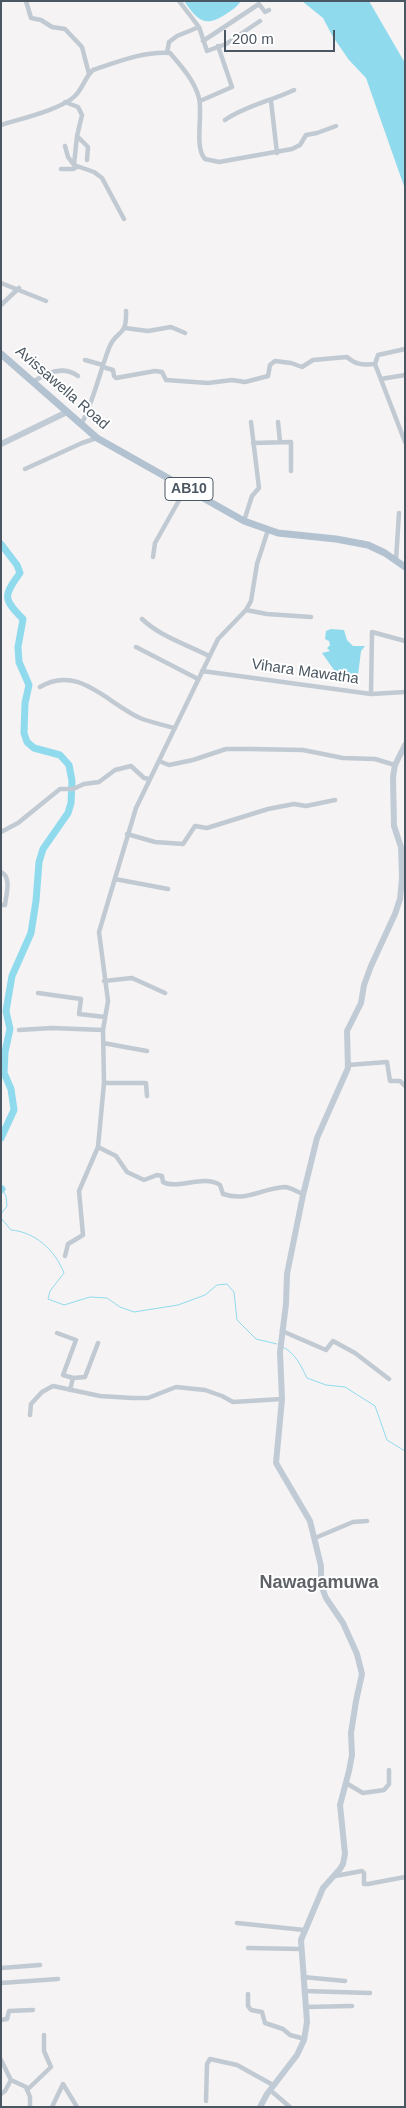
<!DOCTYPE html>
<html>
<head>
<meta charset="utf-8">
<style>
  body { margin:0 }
  #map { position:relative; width:406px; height:2108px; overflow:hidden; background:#f5f3f3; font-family:Arial,sans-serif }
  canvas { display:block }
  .frame { position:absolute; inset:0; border:2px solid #4a5661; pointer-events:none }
  .scale { position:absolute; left:224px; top:30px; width:111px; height:22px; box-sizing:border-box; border:2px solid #4a5661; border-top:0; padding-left:6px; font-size:15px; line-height:18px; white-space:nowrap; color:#4a5661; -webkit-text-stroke:4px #fff; paint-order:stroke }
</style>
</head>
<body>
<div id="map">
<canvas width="406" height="2108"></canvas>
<div class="frame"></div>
<div class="scale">200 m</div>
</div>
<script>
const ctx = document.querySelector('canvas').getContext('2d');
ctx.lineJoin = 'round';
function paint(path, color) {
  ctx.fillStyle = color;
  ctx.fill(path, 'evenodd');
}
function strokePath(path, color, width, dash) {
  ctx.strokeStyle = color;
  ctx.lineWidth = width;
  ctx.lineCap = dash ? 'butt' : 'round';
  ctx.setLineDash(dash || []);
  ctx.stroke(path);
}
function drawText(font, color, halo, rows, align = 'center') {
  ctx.font = font + ' Arial,sans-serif';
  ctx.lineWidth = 4;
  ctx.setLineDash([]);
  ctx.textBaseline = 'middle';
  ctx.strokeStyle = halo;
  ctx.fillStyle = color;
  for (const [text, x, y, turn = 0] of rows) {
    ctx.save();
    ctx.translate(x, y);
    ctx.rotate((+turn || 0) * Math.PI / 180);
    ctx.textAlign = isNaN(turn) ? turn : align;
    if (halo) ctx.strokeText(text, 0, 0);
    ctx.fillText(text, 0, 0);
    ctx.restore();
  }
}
paint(new Path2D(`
  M184,1H241C237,7 232,10 226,14C204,29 197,19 184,1Z
  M302,1H369L405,63V189L366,78L349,60L333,37L323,18Z
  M331,629L344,630L347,640L353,646H365L361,651L358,675L339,677L322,653L330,651L327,648L330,645L329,641L325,639L326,631Z`), '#90daee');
strokePath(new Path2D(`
  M1,1214L7,1206L6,1196L2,1189
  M1,1218L11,1230C35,1232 55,1250 64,1273L50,1291L48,1299L64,1305L90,1297L107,1298L120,1307L134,1312L178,1305L205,1295L217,1285L227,1284L234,1292L237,1320L256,1339L277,1344
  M283,1347C296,1354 301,1366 307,1378L326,1385L345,1387L375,1406L387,1440L405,1451`), '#90daee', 1);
strokePath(new Path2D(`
  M1,544L17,565L20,573C3,596 3,599 23,619L18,647L19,662L29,685L25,703L24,733L27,742L34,748L60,755L69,765L72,781L71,803L68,813L43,849L39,862L36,901L31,933L12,976L6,1011L10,1029L5,1052L4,1073L11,1089L14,1110L1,1138
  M1,1190L2,1189`), '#90daee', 7);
strokePath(new Path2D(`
  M26,1L31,18L41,20L52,27L65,29L82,47L89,74
  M199,27L207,51L226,44L260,21
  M203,41L259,4L265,12L269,10
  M167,53L169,42L177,36L199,27L179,1
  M200,101L232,87L218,46
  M271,101L277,153
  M65,102L78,107L82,115L77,136L74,165L94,172L102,178L124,219
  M225,120C245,106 271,101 294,90
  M1,125C20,119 62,109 75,96C83,88 85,77 93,70C117,62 144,51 170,53C182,67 194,80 199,98C203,115 194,147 205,159L219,162L292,149L300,145L306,135L317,133L336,126
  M77,136L88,147L87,160
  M65,146L68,157L74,165
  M61,169H73L77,167
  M1,283L46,301
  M1,305L19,288
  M125,328L148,331L171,327L185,333
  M85,360L103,365
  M375,364L378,355L405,349
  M103,367L113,370L114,376L116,378L155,371L162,372L166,380L208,383L232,380L245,382L268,376L270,365L275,361L291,363L302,367L313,360L347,357C356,365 363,365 375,364L405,442
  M381,379L405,375
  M33,382C47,372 63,365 78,376
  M278,422L280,442
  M81,425C94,400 99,374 109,348C116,329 127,339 126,311
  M253,443L291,442V471
  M25,469L82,443L97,438
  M244,521L252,496L259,488L251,422
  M268,530L257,564L251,601L246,610L218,639L136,808L99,932L108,1001L103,1030L104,1083L98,1147L116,1156L127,1172L144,1180L157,1175L162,1176L163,1182C177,1190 204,1174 220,1185L223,1194C248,1202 262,1188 285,1187C290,1187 297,1192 303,1194
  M153,557L155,543L186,488
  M396,560L399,513
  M246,610L267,614L311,617
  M142,619C161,637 186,644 209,656
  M136,647L198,679
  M202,671L371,694L405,692
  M40,687C78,664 107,703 140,718C150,722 163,725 174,728
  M371,694L372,632L405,641
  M159,761L169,765L193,760L226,749H251L303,750L343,758L375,759L395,765
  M1,832L18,823L60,789H73L84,784L99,782L115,770L131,766L144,778L150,779
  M127,834L155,842L183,844L195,826L207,828L268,809L294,804L306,806L335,800
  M1,872C12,877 6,895 5,905H1
  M115,879L168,889
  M104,981L132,978L165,993
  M38,993L81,999L79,1014L105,1017
  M19,1030L52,1028L103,1030
  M103,1043L147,1051
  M348,1065L387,1062L390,1081H400L405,1086
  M104,1083H146L147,1096
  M65,1256L68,1244L83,1235L79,1191L98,1147
  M282,1331L326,1350L333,1341L355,1353L389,1379
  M57,1333L76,1340L63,1375L73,1378L70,1390
  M73,1378L85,1377L98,1343
  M30,1415L31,1404L42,1392L53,1386L100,1396L132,1398H148L176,1387L205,1390L222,1396L233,1402L282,1399
  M315,1538L353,1522L367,1521
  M346,1783L363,1793L384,1790L389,1784V1770
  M335,1876L362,1871L364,1873V1884H368L405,1877
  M237,1923L304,1930
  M248,1948L301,1949
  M1,1968L40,1965
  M303,1977L345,1981
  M1,1983L58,1979
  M304,1991L370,1993
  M248,1994V2006L251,2010L262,2012L265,2023L283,2029L290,2035L305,2039
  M305,2007L352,2006
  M1,2020L7,2019L9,2011L33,2010
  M1,2060L11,2080L26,2087L30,2097V2107
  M27,2090L51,2067L44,2051V2035
  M270,2090L290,2107
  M1,2094L5,2091L11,2080
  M206,2101L207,2064L210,2059L237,2065L273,2085
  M52,2107L63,2084L77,2107`), '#c1cad2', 4.5);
strokePath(new Path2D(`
  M1,444L67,412
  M260,2107L267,2094L297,2055L304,2040L307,2022L301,1940L323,1888L340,1869L343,1864L345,1854L340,1805L349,1771L352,1755L351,1733L356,1701L362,1674L357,1654L343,1623L326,1598L321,1585V1566L310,1521L276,1463L282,1399L280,1352L286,1304L287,1274L303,1195L317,1138L348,1068L347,1031L361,1003L364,985L371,966L395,914L400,899L402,878L401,847L394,826L393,777L395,765L405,745`), '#c1cbd6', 6);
strokePath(new Path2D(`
  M1,354L97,438L244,521L278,533L336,539L368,545L385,553L405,567`), '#b3c2d1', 7);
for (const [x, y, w] of [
  [189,489,48]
]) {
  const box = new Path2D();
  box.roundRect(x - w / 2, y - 11.5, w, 23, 4);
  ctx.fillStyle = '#fff';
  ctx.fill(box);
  strokePath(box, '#4a5661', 1);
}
drawText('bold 14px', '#4a5661', null, [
  ["AB10",189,489]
]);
drawText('15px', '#4a5661', '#fff', [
  ["Avissawella Road",62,388,41],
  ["Vihara Mawatha",305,672,8]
]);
drawText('bold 18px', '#5f6368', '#fff', [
  ["Nawagamuwa",319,1583]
]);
</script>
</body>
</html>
